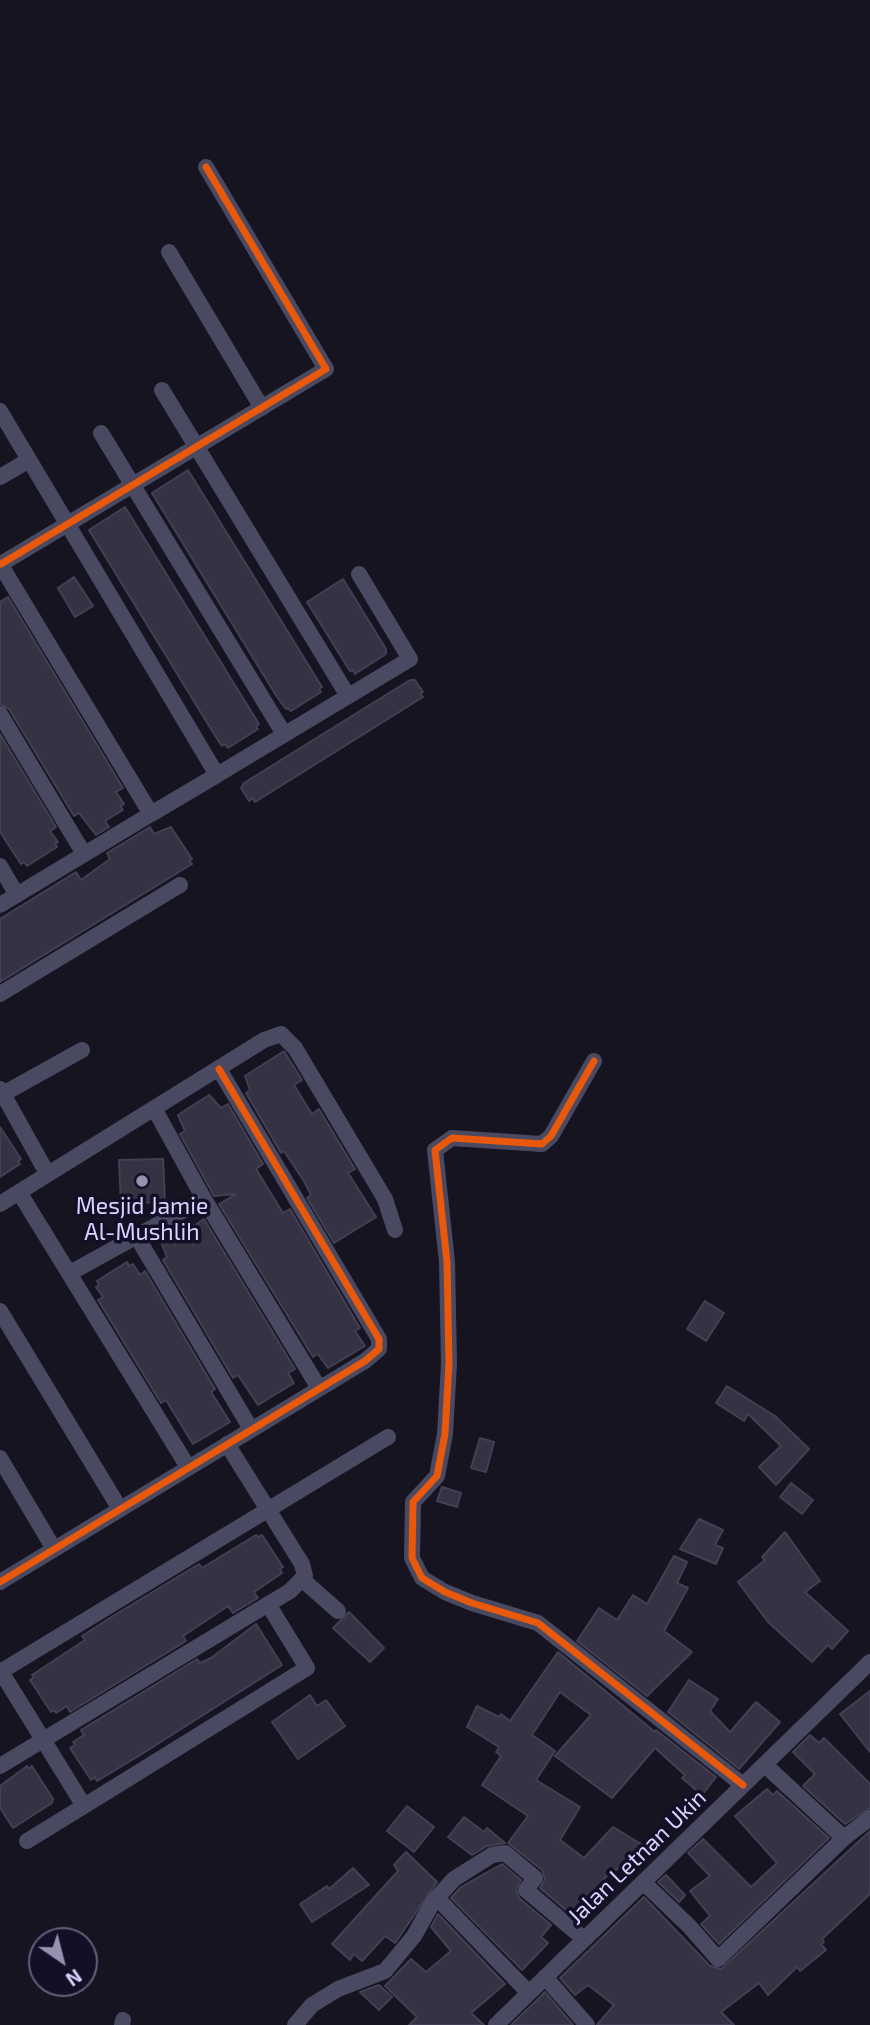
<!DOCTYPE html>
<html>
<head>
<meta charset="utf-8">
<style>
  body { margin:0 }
  #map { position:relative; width:870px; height:2025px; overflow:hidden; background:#161421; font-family:"Exo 2",sans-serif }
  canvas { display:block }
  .north { position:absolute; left:28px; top:1927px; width:70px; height:70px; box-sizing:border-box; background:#130f26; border:2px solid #625e7d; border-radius:50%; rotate:145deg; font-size:19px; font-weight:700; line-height:28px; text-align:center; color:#d9d4ff }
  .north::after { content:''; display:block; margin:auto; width:24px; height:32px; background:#9591b1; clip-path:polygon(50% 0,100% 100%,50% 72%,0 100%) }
</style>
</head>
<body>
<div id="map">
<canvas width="870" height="2025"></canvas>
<div class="north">N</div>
</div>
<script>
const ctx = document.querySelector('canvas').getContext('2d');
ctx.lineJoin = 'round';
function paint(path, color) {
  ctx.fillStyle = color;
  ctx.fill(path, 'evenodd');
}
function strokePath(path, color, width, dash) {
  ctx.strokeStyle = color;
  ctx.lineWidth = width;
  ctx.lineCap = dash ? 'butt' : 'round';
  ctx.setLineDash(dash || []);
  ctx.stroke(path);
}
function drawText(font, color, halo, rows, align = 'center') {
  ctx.font = font + ' "Exo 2",sans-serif';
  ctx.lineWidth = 7;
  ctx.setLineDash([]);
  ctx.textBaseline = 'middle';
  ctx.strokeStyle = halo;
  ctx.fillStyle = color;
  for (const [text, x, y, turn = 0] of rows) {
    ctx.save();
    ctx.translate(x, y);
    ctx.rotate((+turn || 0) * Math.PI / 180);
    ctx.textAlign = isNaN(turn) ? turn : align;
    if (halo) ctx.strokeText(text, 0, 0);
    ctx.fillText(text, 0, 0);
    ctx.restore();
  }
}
const building = new Path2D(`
  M188,470L322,687L319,689L321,692L291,711L288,708L286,709L277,697L152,493Z
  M125,507L259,724L256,726L258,729L228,748L225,744L222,746L214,734L89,530Z
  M74,577L93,606L75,617L58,588Z
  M343,579L386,649V654L355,674L353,670L350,671L307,602Z
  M8,597L123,788L116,792L124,804L120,806L123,810L105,821L109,827L96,835L79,813L74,816L9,709L0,704V602Z
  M410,680H415L423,692L420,694L423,697L255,802L253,798L249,801L241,788L244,783Z
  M0,734L56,827L50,831L58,842L55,843L57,847L27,866L24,862L21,864L0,832Z
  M150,827L154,834L171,827L192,859L189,861L192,864L0,982V919L76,872L81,880L110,859L107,853Z
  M284,1051L302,1080L294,1085L312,1114L319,1109L355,1169L348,1173L376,1217L334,1243L307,1198L311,1195L304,1181L284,1151L281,1153L246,1093L250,1090L245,1076Z
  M209,1095L221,1108L228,1104L263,1164L256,1169L283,1213L290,1209L360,1328L355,1331L365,1346L328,1368L318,1354L313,1357L219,1204L236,1194L214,1196L180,1134L185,1131L178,1115Z
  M0,1127L21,1159L18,1161L20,1164L0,1177Z
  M163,1159L165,1201L121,1205L119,1160Z
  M204,1219L295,1369L288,1373L294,1383L258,1405L238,1375L233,1378L163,1260L167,1257L161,1242L192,1222L194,1226Z
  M127,1262L129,1266L133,1264L140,1275L145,1271L215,1389L211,1392L230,1422L193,1444L166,1400L161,1403L98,1300L103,1297L96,1287L99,1285L97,1281Z
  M705,1301L724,1313L706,1341L687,1329Z
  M727,1386L775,1416L809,1449L776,1485L759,1467L781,1446L748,1414L744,1421L716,1403Z
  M480,1438L494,1442L486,1472L471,1468Z
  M791,1483L813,1500L802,1514L780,1497Z
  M442,1487L461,1493L457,1507L437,1501Z
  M699,1519L723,1530L715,1545L723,1548L716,1564L680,1549Z
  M785,1532L820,1581L805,1592L848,1631L832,1649L828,1645L812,1662L768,1622L738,1582L765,1560L762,1557Z
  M256,1535L258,1537L262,1535L283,1567L280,1569L282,1573L254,1592L258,1598L233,1613L228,1606L183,1636L186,1641L70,1712L67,1706L56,1713L54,1710L51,1712L30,1680L34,1677L32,1675L85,1640L82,1636L113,1616L199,1564L202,1568Z
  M674,1556L687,1562L677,1583L688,1588L664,1631L692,1652L647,1696L577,1641L599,1608L617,1620L633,1595L647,1604Z
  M349,1612L384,1648L370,1662L333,1628Z
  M256,1624L282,1665L137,1757L97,1781L95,1777L91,1780L70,1748L75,1745L73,1742L84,1735L81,1730L197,1659L200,1663L211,1658Z
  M558,1652L655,1732L656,1730L716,1777L702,1795L682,1778L685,1775L655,1748L612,1798L555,1756L591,1715L560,1692L532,1735L555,1751L536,1780L580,1807L560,1840L584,1858L613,1827L646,1847L633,1863L625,1861L612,1874L610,1872L573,1916L540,1888L545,1879L542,1870L508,1843L528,1816L482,1785L501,1756L496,1752L499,1747L467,1727L477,1706L499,1717L501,1714L510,1721Z
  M689,1680L718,1699L710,1711L730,1732L756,1702L780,1722L739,1769L668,1712Z
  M870,1691V1752L840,1714Z
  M310,1695L317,1706L326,1700L345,1726L298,1759L272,1722Z
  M810,1735L819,1743L824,1738L870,1784V1808L845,1824L803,1786L815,1774L793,1752Z
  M27,1766L29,1769L32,1766L53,1799L52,1803L13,1828L0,1808V1786Z
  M767,1789L773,1795L777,1791L829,1838L719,1944L701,1924L710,1916L690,1891L710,1876L688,1853L703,1839L751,1887L777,1863L735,1816Z
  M407,1806L434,1827L414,1852L387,1831Z
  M464,1817L484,1832L487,1828L505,1843L487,1846L472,1855L448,1837Z
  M870,1831V1894L822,1939L824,1942L821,1944L826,1950L800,1971L797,1967L768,1995L759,1983L721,2012L734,2025H597L614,2005L588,1985L575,1995L560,1978L644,1897L710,1966L721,1969Z
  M406,1852L437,1882L395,1943L385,1936L362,1961L354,1954L350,1960L332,1944L398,1871L394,1865Z
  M502,1864L521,1880L516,1889L519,1898L551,1925L541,1937L548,1943L522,1970L451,1898L461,1887Z
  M353,1868L369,1885L312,1922L300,1904L327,1886L329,1889Z
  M666,1875L685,1895L679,1902L658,1882Z
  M438,1914L505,1984L471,2013L484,2025H409L417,2017L385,1986L411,1959L426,1972L451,1951L431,1927Z
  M379,1985L392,1997L379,2010L360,1992Z
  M545,1992L573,2025H511L536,2001Z`);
paint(building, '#343243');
strokePath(building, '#433f54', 2);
strokePath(new Path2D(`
  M169,252L262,408
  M162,390L348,696
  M0,411L217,775L151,814
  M101,433L284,734
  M0,477L29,460
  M0,564L151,814L0,905
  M1,564L326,369L206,167
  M0,714L84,854
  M217,775L410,659L359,574
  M0,866L17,895
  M0,994L180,885
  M594,1061L551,1136L542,1144L452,1138L435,1150L447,1262L449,1363L445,1434L437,1476L413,1502L412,1558L422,1578L445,1592L472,1603L538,1623L743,1785
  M0,1089L3,1094L82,1050
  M0,1096L3,1094L47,1173
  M155,1110L204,1199L319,1388
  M19,1192L188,1467
  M0,1204L264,1040L281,1034L295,1048L385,1199L395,1230
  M137,1237L251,1429
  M70,1273L204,1199
  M0,1311L120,1509
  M0,1458L54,1549
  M305,1576L304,1581L338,1611
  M0,1582L365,1361L379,1349V1339L219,1069
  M0,1670L84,1806L307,1668L268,1604
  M0,1672L388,1437
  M765,1765L844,1838
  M0,1766L290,1591L305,1576L302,1564L227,1444
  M27,1841L84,1806
  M643,1882L689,1926L718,1959L844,1838L870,1818
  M437,1898L529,1993
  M545,1977L587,2025
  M122,2025L123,2020
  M295,2025L312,2005L338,1989L385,1971L414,1936L433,1902L454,1879L492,1855L505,1853L535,1878L526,1890L584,1939
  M496,2025L870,1662`), '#4a4962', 16);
strokePath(new Path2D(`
  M1,564L326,369L206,167
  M594,1061L551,1136L542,1144L452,1138L435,1150L447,1262L449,1363L445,1434L437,1476L413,1502L412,1558L422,1578L445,1592L472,1603L538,1623L743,1785
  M0,1582L365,1361L379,1349V1339L219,1069`), '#e8590c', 7);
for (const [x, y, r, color] of [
  [142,1181,7,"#9591b1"]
]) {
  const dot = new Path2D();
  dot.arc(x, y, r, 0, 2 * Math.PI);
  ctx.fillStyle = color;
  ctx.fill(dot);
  strokePath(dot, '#130f26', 2.5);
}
drawText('23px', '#d9d4ff', '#130f26', [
  ["Mesjid Jamie",142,1206],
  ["Al-Mushlih",142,1232]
]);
drawText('23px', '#d9d4ff', '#130f26', [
  ["Jalan Letnan Ukin",637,1857,-44]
]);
</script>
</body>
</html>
